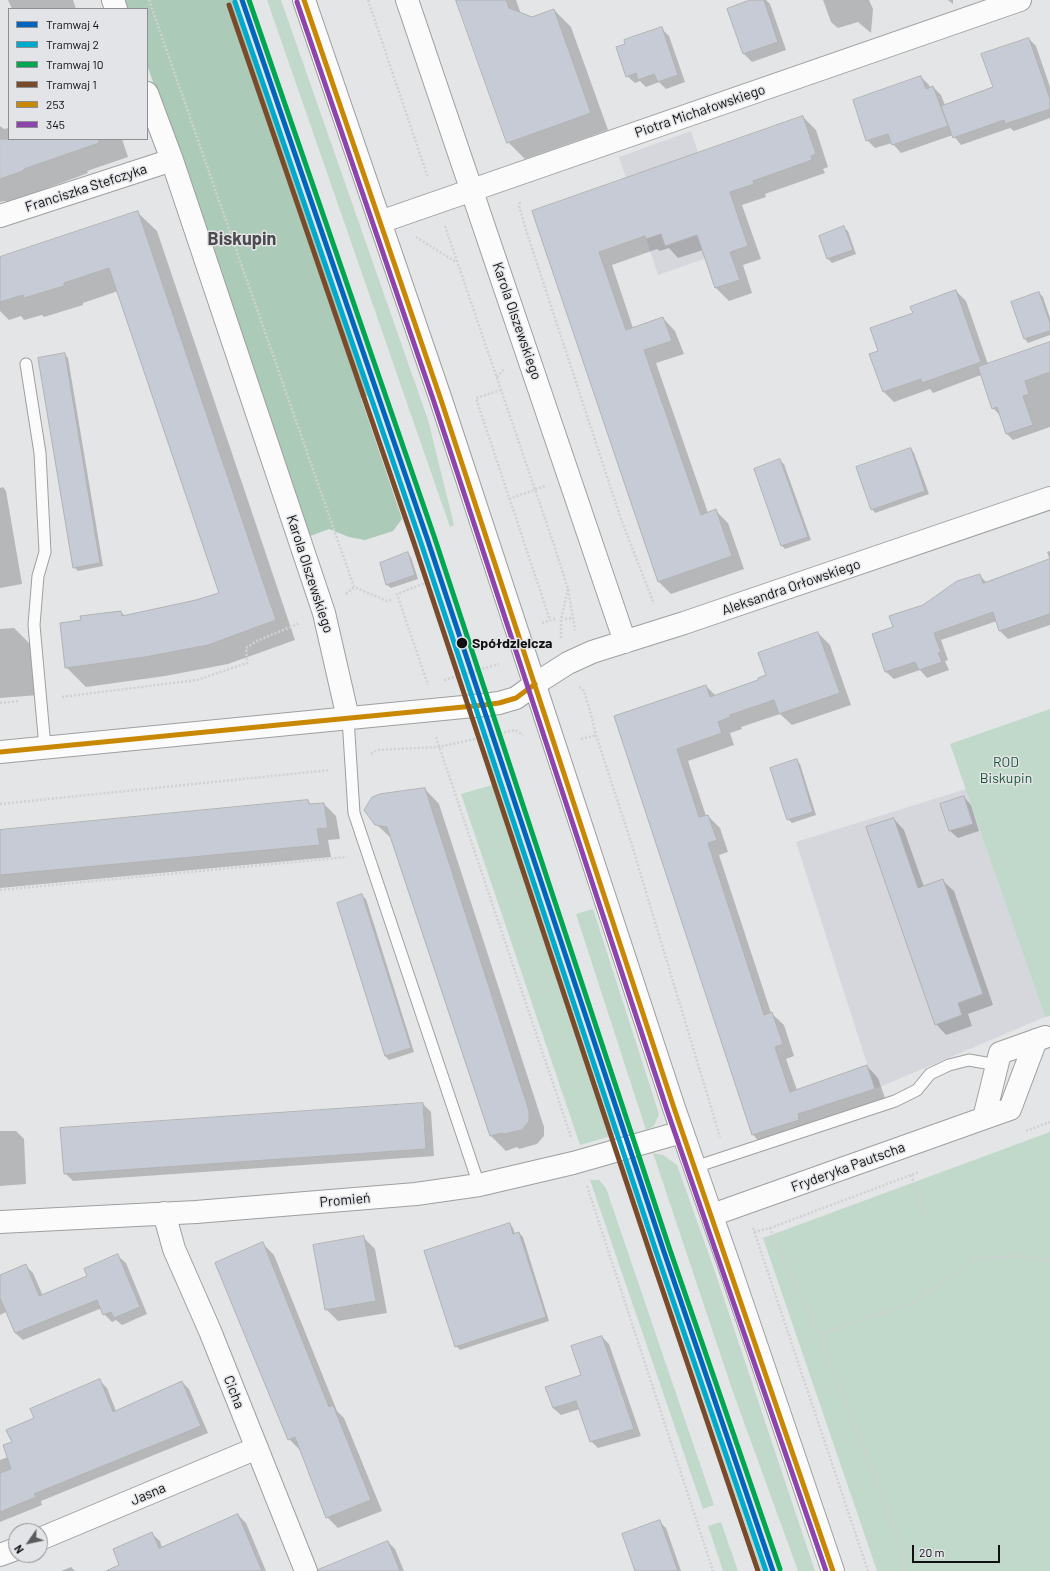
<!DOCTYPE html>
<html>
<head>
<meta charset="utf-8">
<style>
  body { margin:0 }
  #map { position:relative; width:1050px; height:1571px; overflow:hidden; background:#e4e5e6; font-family:Barlow,sans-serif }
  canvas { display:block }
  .legend { position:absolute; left:8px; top:8px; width:140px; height:132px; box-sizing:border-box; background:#e3e4e7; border:1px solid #8f8f91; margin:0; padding:5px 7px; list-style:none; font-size:12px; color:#101011 }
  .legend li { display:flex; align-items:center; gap:8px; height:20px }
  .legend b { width:20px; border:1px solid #8f8f91 }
  .north { position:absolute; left:8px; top:1523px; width:40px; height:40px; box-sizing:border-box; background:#e3e4e7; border:1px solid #8f8f91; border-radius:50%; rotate:236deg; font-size:11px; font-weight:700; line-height:16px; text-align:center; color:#101011 }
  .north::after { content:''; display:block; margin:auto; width:14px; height:18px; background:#5a5b5c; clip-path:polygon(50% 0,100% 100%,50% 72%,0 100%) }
  .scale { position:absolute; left:912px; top:1545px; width:88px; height:18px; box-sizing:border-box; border:2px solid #101011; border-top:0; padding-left:5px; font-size:12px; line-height:14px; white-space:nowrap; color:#101011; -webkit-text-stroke:3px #e3e4e7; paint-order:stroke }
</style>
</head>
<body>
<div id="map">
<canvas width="1050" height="1571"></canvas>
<ul class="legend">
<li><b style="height:5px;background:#0065bd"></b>Tramwaj 4</li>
<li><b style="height:5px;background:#00a9ce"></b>Tramwaj 2</li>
<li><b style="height:5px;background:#00a651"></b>Tramwaj 10</li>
<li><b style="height:5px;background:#7a4b2a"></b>Tramwaj 1</li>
<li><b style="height:5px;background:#c98803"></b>253</li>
<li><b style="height:5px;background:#8e44ad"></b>345</li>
</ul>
<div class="north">N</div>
<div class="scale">20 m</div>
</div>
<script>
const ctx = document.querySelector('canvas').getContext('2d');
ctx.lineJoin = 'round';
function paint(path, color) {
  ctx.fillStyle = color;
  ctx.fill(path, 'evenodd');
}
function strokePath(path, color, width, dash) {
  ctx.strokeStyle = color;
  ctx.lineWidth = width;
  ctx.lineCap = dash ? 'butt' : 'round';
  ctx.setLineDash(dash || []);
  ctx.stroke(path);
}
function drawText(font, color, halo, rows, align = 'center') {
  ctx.font = font + ' Barlow,sans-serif';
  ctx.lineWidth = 3;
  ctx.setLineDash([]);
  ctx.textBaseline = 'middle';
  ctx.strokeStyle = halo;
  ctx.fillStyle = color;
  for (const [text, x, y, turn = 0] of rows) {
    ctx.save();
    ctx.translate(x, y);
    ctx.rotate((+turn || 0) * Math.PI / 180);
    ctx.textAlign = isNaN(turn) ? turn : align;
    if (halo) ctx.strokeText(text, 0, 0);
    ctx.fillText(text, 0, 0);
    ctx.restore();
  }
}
paint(new Path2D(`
  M691,131L730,250L658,275L619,157Z
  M966,789L1045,1017L875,1089L796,842Z`), '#d5d7dd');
paint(new Path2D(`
  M267,0H281L428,420L454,525L450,527Z
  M1050,709V1016L1045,1017L950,744Z
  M490,750L618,1134L580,1145L461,794L496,784L486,751Z
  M593,909L659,1114L654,1126L646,1130L576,914Z
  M1050,1132V1571H877L763,1238Z
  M653,1153L663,1155L677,1165L713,1266L815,1571H798L733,1392Z
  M628,1161L766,1571H761L623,1163Z
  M590,1180H599L606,1188L714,1505L703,1509Z
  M721,1522L738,1571H723L708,1526Z`), '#c1d9ca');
paint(new Path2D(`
  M124,0H234L370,395L361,398L402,519L393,531L365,540L349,537L329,529L310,536L217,261L147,65V9H127Z`), '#accab8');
paint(new Path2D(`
  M8,0H73L76,9H12Z
  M458,0H516L521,14L532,18L554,10L571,27L608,130L525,159L508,142Z
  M752,0H766L770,4L786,50L752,62L744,54L728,9Z
  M823,0H869L873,9L871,33L858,22L838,28L831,22Z
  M948,0H953V4Z
  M662,29L669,36L685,82L666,89L659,82L646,87L640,81L635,83L627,76Z
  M1029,39L1036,46L1050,87V118L1014,131L1010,128L961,145L953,135L901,153L892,143L875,148L867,140L921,77L929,85L930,88L933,87L941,95L945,105L994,88Z
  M803,117L816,130L828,167L823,169L825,173L765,194L766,197L742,205L761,259L743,265L752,293L729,301L716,288L703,250L678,258L669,248L660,251L657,249L612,265L633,328L663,318L675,331L684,354L656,363L708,513L715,510L728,523L744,569L671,594L658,581L533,211Z
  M0,126L4,129L9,128V139H122L128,157L87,171L88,173L7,203L5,201L0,202Z
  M137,212L157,231L295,640L228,664L165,676L86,687L66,667L121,612L125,616L196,601L220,594L118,291L83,303V305L44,317L42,315L24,320L21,316L9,320L0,311V258Z
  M844,228L848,231L856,254L832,263L828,259L820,236Z
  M956,291L966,301L988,364L1050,347V427L1013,440L1007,434L1000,414H999L993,408L981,375L933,393L930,389L894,402L884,392L879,351L914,314Z
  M1039,293L1043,297L1050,318V335L1028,343L1025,339Z
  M64,354L68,358L103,566L78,571L74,567Z
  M911,449L914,453L929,494L875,513L872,509Z
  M780,461L784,464L811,540L785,549L781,545Z
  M3,487L6,491L22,584L0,588V488Z
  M1050,551V625L1008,639L1000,631L997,621L941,640L948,660L945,661L949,670L927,678L920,670L894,679L886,672L873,635L895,628L923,605L979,575L987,583L1050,560L1047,552Z
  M408,554L411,557L418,579L391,588L387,585L381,564Z
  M14,628L35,649L39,695L0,698V629Z
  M818,633L830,645L851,705L792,725L780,714L741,727L742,729L730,733L734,745L688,761L706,816H708L720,828L728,852L719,855L771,1013L784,1025L794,1056L786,1059L797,1090L867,1066L878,1078L886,1101L765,1147L753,1135L615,717L706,686L716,696L760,681Z
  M796,761L800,764L816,815L792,823L788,819Z
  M425,789L439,804L544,1127V1136L537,1144L519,1149L517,1147L506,1151L491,1136L393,840L376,824Z
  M964,797L971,805L979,831L958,838L950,831L941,805Z
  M308,801L312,805L324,804L336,816L340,839L328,840L331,857L0,888V831Z
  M894,819L904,830L924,887L943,881L954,891L993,1005L968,1014L972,1026L946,1035L936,1024Z
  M362,896L366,899L414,1052L389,1060L385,1056Z
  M423,1104L431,1112L434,1156L73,1181L65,1173Z
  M0,1131H16L24,1139L26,1184L0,1186Z
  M510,1224L513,1228L515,1234L519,1233L523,1237L549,1321L460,1350L456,1346Z
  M363,1237L375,1249L387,1313L338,1321L326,1309Z
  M263,1244L274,1255L337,1411L344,1418L382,1511L338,1528L327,1517L300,1450L289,1439Z
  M118,1256L126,1263L147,1314L122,1325L116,1320L112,1322L104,1314L102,1308L23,1340L15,1333L6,1312L0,1315V1276L26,1266L33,1273L43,1296L88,1276Z
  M602,1337L609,1344L641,1436L598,1448L591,1441L580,1409L561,1415L553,1408L582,1376Z
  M100,1381L107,1388L116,1411L182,1382L189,1389L208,1433L41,1501L42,1505L0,1522V1460L8,1457L13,1442L35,1418Z
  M238,1515L246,1523L266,1571H123L152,1534L160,1541L162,1548Z
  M659,1521L666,1528L681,1571H635Z
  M388,1542L395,1549L404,1571H359Z
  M71,1567L75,1571H61Z`), '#0003');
const building = new Path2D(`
  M456,0H506L509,8L532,17L554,9L591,113L507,143Z
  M750,0H764L778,42L743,54L727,9Z
  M662,27L678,75L658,82L654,74L638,80L636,73L626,77L616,47L625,44L624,40Z
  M1029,38L1050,99V109L1005,124L1004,120L953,138L941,106L993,87L981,54Z
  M921,76L926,89L933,86L948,126L892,145L888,134L866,141L853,100Z
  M803,116L816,154L811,156L812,160L753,181L754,184L730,192L748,246L730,252L740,280L715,288L697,235L665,246L661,234L646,239L645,236L599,252L626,330L663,317L672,341L644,350L701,515L716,509L732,556L658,582L532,211Z
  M0,139H99V143L24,169L23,171L0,179Z
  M138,211L276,620L208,645L145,657L65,668L60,623L81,620L80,616L121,611L122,616L196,600L219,593L109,268L64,283V286L24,298L23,295L0,302V257Z
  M844,226L853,250L827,259L819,236Z
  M956,290L981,362L922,383L921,379L883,392L869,354L878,351L870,328L913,313L910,307Z
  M1039,292L1050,323V331L1024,339L1011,302Z
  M1050,342V372L1025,381L1029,394L1023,396L1033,425L1006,434L997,407L992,409L978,367Z
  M65,353L100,563L73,568L38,358Z
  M911,448L925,491L871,510L856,467Z
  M780,459L808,537L781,546L754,469Z
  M408,552L415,575L386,585L380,563Z
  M1050,559V614L999,631L993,612L934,633L941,652L938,653L942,662L919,670L915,662L885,672L872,634L893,627L889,616L923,605L957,581L980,574L983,583Z
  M818,632L840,693L779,714L774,700L730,715V717L718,722L722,733L677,749L699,817L708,815L717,840L708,843L764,1015L772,1012L783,1044L775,1047L790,1092L867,1065L875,1089L798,1114L799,1120L752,1135L614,716L706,685L710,697L758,680V678L766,675L758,653Z
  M797,759L813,812L787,820L770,768Z
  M425,788L529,1111V1121L522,1130L504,1134L502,1133L490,1136L387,827L375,825L364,810L372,797L380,794Z
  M964,796L973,824L949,831L940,804Z
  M308,800L309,804L324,803L328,828L317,829L320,845L0,875V830Z
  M894,818L918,888L943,879L983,994L958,1003L962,1015L935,1025L866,827Z
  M362,894L411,1048L385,1056L337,903Z
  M423,1103L426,1149L64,1174L60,1128Z
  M510,1223L513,1234L519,1232L546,1317L455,1347L424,1251Z
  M364,1236L376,1301L325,1310L313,1245Z
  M263,1242L329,1407L333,1405L371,1500L326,1518L295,1437L288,1440L215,1263Z
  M118,1254L140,1307L114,1318L111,1312L103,1315L97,1300L15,1333L0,1298V1275L26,1264L39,1296L87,1276L84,1269Z
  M602,1336L634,1429L590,1442L576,1401L553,1408L545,1387L581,1375L571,1346Z
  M100,1379L113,1412L182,1381L201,1426L34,1494L36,1497L0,1512V1473L11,1469L3,1445L12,1442L6,1430L34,1418L30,1409Z
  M238,1514L262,1571H106L119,1565L113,1549L152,1532L159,1548Z
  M660,1520L678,1571H635L622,1534Z
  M388,1541L400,1571H318V1570Z`);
paint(building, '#c7cbd5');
strokePath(building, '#b1b2b3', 1);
const lane = new Path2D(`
  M26,364L40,453L45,552L38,576L34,625L45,747
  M348,718L354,813L479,1185
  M695,1167L895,1101L917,1090L930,1074L949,1065L969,1060L997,1065`);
const street = new Path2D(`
  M113,0L116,9
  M407,0L625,642
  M147,93L172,160L324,613L348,718
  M0,216L172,160
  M380,222L1020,0
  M535,684L568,663L592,652L684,623L1050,498
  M984,1118L1000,1053L1045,1037
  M164,1213L174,1249L210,1331L306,1571
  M712,1215L1010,1109L1036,1040
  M0,1222L196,1212L416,1194L479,1185L573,1163L682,1132
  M40,1539L257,1448
  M0,1555L16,1549`);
const secondary = new Path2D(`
  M304,0L441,400L674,1108L728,1262L833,1571
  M0,752L484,705L499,703L516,698L535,684`);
strokePath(lane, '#9e9fa0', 13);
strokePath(street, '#9e9fa0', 24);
strokePath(secondary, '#9e9fa0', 24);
strokePath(new Path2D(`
  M149,0L354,587L387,601L393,599
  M368,0L428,178
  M520,202L519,206L527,233L621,519L654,604
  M445,226L554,545L568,589L575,630
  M416,237L456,262
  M497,377L504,369
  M501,390L476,398L550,620
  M366,401L428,582L397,594L428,685
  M509,499L545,486
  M428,582L460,676
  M346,594L354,587
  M565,619L573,618
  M542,623L557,618
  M561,638V619L568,589
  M444,680L499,664
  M579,687L584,691L590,711L596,735L630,839L720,1137
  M62,697L197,680L247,663L246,648L257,641L300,623
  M0,703L19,701
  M436,737L571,1137
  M581,739L596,735
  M371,754L377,750L439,747L515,730L523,735
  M0,804L330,770
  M0,890L347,857
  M1026,1131L1050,1122
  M911,1175L926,1217
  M587,1186L713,1571
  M753,1228L868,1571
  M770,1228L919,1172
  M754,1232L770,1228L774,1240L820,1334L901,1545L905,1571
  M820,1334L915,1302L975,1259L1020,1256L1050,1260`), '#d0d1d2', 2.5, [2, 2]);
strokePath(lane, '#fbfbfb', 11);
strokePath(street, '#fbfbfb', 22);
strokePath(secondary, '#fbfbfb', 22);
strokePath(new Path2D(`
  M304,0L441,400L674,1108L833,1571
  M0,752L484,705L499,703L516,698L535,684`), '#c98803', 5);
strokePath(new Path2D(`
  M297,2L434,402L667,1110L826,1571`), '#8e44ad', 5);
strokePath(new Path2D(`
  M242,0L427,538L664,1252L773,1571`), '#0065bd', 5);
strokePath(new Path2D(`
  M235,2L420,540L657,1254L766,1571`), '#00a9ce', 5);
strokePath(new Path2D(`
  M249,0L434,536L670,1250L780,1569`), '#00a651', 5);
strokePath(new Path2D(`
  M229,5L414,543L651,1256L758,1571`), '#7a4b2a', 5);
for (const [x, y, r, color] of [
  [462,643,6,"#101011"]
]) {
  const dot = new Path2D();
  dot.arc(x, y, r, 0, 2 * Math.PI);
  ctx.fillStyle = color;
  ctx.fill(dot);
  strokePath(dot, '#e3e4e7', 1.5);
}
drawText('14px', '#101011', '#e3e4e7', [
  ["Piotra Michałowskiego",700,111,-19],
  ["Franciszka Stefczyka",86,188,-18],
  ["Karola Olszewskiego",517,321,71],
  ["Karola Olszewskiego",310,574,72],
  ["Aleksandra Orłowskiego",791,587,-19],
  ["Fryderyka Pautscha",848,1167,-20],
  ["Promień",345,1200,-5],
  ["Cicha",234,1392,69],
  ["Jasna",148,1494,-23]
]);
drawText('bold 14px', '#101011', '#e3e4e7', [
  ["Spółdzielcza",472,643]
], 'left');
drawText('14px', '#185635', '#e3e4e7', [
  ["ROD",1006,762],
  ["Biskupin",1006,778]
]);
drawText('bold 18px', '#4b4b4e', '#e3e4e7', [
  ["Biskupin",242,239]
]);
</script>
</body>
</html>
